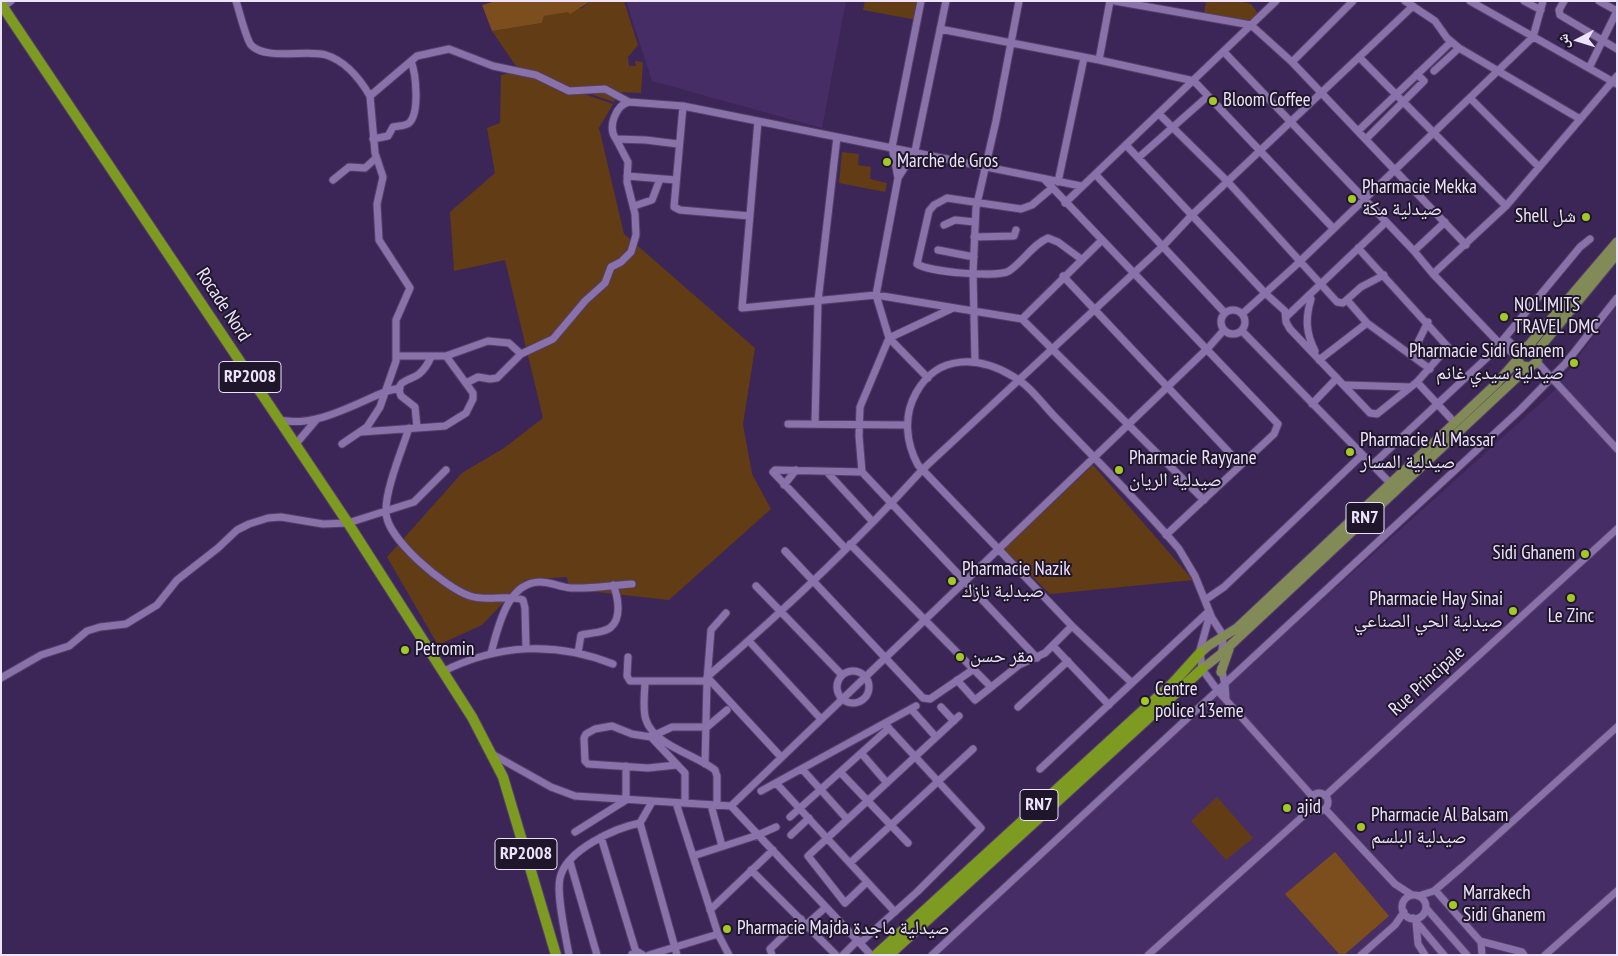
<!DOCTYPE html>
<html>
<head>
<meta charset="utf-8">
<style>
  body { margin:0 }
  #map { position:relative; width:1618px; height:956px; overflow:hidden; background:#3c2657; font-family:"PT Sans Narrow","Noto Naskh Arabic",sans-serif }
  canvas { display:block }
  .frame { position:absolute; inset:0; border:2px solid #ede4fc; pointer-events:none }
  .north { position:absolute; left:1553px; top:15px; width:50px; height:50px; -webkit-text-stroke:4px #1f162b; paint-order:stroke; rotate:265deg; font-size:14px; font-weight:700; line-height:20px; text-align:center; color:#ede4fc }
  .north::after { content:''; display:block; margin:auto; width:18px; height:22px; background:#ede4fc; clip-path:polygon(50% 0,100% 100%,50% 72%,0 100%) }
</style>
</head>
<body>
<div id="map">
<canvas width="1618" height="956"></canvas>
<div class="frame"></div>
<div class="north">ش</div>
</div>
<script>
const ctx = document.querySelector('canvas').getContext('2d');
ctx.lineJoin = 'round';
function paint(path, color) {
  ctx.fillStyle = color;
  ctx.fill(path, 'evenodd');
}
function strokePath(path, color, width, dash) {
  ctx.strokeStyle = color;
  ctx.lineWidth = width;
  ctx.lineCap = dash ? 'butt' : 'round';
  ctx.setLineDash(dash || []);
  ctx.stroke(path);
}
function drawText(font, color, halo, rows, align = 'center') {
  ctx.font = font + ' "PT Sans Narrow","Noto Naskh Arabic",sans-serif';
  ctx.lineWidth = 4;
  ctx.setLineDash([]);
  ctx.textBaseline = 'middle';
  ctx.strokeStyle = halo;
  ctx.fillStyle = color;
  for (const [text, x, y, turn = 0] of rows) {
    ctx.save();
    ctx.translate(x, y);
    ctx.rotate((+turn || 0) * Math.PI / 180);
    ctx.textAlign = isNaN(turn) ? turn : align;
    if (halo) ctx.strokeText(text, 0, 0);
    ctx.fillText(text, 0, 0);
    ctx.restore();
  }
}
paint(new Path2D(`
  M626,1H846L822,128L652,81Z
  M1617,304V955H928L1553,392Z`), '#472d65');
paint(new Path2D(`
  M591,1H624L638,45L628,57L629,66H636L635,61L643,62L641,93L618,92L614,102L518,69L492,31L542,23L544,16L582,8Z
  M865,1H919L917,20L863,10Z
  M1206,1H1238L1251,4L1259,15L1250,23L1204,15Z
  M517,71L613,104L599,128L624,234L755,348L743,424L752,474L771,509L669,600L569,589L567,577L525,580L482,625L438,645L387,557L462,473L504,448L543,418L505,260L454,271L450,212L495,173L487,128L500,123L501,75Z
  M842,152L859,154L858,165L871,167L870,179L887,183L885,192L839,183Z
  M1093,465L1193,580L1050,594L1004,549Z
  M1217,797L1253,838L1226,860L1191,821Z`), '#623c15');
paint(new Path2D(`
  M496,1H591L570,14L568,12L544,16L542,23L492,31L482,5Z
  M1335,852L1389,916L1344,955H1340L1285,894Z`), '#7c4e1e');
const minor = new Path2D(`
  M236,1C239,10 246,39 251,45C266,61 307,49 326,55C346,61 360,79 370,96
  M921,1L892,147L898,178L876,295L889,338L928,378
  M1115,1L1251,25L1292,62L1466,245
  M1405,1L1435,21L1447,38L1459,48L1580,119
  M1470,1L1617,84
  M1524,1L1541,10
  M1564,1L1559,10L1560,15L1617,49
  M1599,1L1617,11
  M3,7L11,1
  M940,29L1099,60L1194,81L1333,228
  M1224,52L1414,251L1433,274L1500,344L1517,356
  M1359,57L1506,206
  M1099,60L1110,1
  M1292,62L1353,1
  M1589,68L1617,11
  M1434,71L1459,48
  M1470,98L1539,167
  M683,106L674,207L680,210L750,216
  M1159,114L1228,182L1337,302L1343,303L1361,287L1384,275
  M758,121L742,308L876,295L1022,319L1204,500
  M1358,131L1451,42
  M373,139L388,136L393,127C397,126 406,126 409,123C420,113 416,74 411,61
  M1366,139L1424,81L1417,74
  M678,144L646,140L616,139C607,127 616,105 629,102L683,106L1081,186
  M1126,145L1265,293L1285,311L1286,322L1290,329L1370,413L1377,414L1417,382L1448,347L1358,248
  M1138,158L1208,96
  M1096,175L1225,313
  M627,176L676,180
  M898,178L915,151L946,1
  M333,180L349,167L365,168L376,158
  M1045,180L1278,424L1274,434L1166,535
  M1058,182L1084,58
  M1052,188L1032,205L1021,209L947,198L934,205L929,211L917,264C929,272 998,278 1009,271C1023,262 1033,244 1048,238L1058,242L1081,259
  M1065,203L1276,1
  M634,206L652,200L660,179
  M944,225L955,220L975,222
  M974,237L1014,236L1016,230
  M938,250L974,257
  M1414,251L1445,222
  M1433,274L1506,206L1617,76
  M1063,276L1241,465
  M1309,295L1311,299C1305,319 1306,333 1315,351
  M1347,300L1367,323L1430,369
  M953,308L889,338L860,407L859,436L862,472L1037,658
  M1221 322a12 12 0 1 1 24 0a12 12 0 1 1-24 0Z
  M1242,314L1294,267L1533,37L1543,1
  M1286,317L1386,222
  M1022,319L1102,240
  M1242,331L1391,484
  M1505,338L1513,345L1522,347
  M1412,354L1428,322
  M397,356H446L488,341L509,343L521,354
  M1319,360L1367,323
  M975,361L973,273L976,208L996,121L1019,1
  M1537,362L1617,449
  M1417,382L1455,423
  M466,383L478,377L490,379L497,378L521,354L553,339L585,301L605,283L611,267L621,262L631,252L636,235L635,214L627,182L628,162L616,139
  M1345,385L1410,387
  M1312,404L1337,378
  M279,420C316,428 354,404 387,391L400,388
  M815,423L818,301L837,137
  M788,424L907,425
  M417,427L415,407L401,396C394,380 410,381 419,374C425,369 428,364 431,357
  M409,428C402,450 385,490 386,512C386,539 446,588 470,596C487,602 509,594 523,600L525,608L526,648
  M361,432L445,426L466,413L473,399V393L446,356
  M342,444L367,427L380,407L396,361V320L410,288L379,240L377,204L383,177L375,153L370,96L417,56L449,49L493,66L536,75L569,91L605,89L629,102
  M295,445L317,419
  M1372,465L1492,353L1580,247L1590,239
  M827,472L873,522
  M784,485L796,470
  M850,544L991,687
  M845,548L773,472L775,470L862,472
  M785,551L923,698L930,699L974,669
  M756,586L842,675
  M1205,600L1224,587L1362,455
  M1210,614L1200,650L1202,669L1218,691L1312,796
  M749,641L821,719
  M1053,646L1109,705
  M491,653C498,628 507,582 540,582C551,582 560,587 571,588C591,589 612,585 632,584
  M578,653L581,635C589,633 605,633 611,627C622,618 618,596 613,585
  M628,657L627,676L630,681H707
  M1221,668L1225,684L1226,699
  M837 687a16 16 0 1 1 32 0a16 16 0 1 1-32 0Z
  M442,672C497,644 556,641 613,664
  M1,678L41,655L69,646L87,631L100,627L126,624L157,605L177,580L218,548L237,530L249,524L268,518L281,517L323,524L348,523L414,502L446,470
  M957,680L975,700L1019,665L1045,653L1072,626
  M645,681C645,692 642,709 646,720C654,745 696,755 715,770L717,776V805
  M1132,683L1072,626L918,465C906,443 903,416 916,393C938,353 980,356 1014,377C1032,387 1045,408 1060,422C1100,464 1142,505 1179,549L1195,576L1212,618L1221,632L1223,643L1221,655
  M941,707L954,721
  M1018,707L1068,661
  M911,709L936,737
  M657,734L672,727H707L727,710
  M492,754L551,787L575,796L731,806L871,955
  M862,754L887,783
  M781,757L707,677C781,613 857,542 922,470L1163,246L1192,215L1413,6
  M705,764L707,681L711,630L726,613
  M677,765L648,768L588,764L585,761L584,738L586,734L595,729L612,726L632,734L651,737L685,773V803
  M802,769L847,819
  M1040,769L1209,611
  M841,773L908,843
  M776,783L895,912
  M761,791L916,706
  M1310 802a9 9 0 1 1 18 0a9 9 0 1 1-18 0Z
  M1325,796L1617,529
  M652,802L640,823L677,955
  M676,803L718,934L729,955
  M711,805L722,846
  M731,806L1208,348L1224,330
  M1325,809L1395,884L1412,895
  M790,817L889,728
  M575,832L626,800V766
  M791,835L809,818
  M601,837L636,952
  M693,856L758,835L776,827
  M570,862L597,955
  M850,863L973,749
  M751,870L836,955
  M867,882L845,903L808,856L959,716
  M1435,890L1480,941L1522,952L1524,955
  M1402 907a12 12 0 1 1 24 0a12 12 0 1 1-24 0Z
  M1418,896L1434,891L1462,867L1617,727
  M1426,908L1467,955
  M710,910L773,850
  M1413,918L1444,955
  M1416,922L1418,944L1425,955
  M807,924L826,907
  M1481,942L1482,955
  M860,943L917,892L981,828L885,724
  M632,954L638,952L643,955
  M569,955C566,937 556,895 560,878C566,850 615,828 640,823
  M649,955L718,934
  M772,955L770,949L801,919
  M843,955L858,940
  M932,955L1520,410L1565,364L1617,298
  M1148,955L1312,808
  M1361,955L1395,925L1404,912
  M1545,955L1617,891`);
const major = new Path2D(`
  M1529,345L1617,242
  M1537,351L1617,254
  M1200,653L1208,646L1237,628L1496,384L1517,360L1520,348L1531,346L1538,354L1537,362L1530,367L1522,366L1517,360
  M1202,669L1221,654L1527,368
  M1221,672L1229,649`);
const highway = new Path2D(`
  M1,4L348,523L472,717L503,777L556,955
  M876,955L1172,684L1200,653
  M889,955L1202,669`);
strokePath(minor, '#544069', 9);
strokePath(major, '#544069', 11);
strokePath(highway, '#544069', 12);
strokePath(minor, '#8972a9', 7);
strokePath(major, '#828b57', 9);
strokePath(highway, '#7d9b20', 10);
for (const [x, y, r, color] of [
  [1213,101,5,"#a2c928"],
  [887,162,5,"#a2c928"],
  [1352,199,5,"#a2c928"],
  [1586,217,5,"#a2c928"],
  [1504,317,5,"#a2c928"],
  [1574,363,5,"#a2c928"],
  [1350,452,5,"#a2c928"],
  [1119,470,5,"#a2c928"],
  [1585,554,5,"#a2c928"],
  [952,581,5,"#a2c928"],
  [1571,598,5,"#a2c928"],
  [1513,611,5,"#a2c928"],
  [405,650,5,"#a2c928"],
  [960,657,5,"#a2c928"],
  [1145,701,5,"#a2c928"],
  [1287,808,5,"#a2c928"],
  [1361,827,5,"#a2c928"],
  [1453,905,5,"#a2c928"],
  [727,929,5,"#a2c928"]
]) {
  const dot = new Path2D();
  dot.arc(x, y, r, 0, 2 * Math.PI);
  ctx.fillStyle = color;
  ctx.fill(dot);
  strokePath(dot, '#1f162b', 2);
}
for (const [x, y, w] of [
  [250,377,62],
  [1365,518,38],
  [1039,805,38],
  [526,854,62]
]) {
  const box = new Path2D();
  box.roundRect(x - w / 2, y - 15.5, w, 31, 4);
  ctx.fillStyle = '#1f162b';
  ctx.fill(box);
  strokePath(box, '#ede4fc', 1);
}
drawText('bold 18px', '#ede4fc', null, [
  ["RP2008",250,377],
  ["RN7",1365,518],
  ["RN7",1039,805],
  ["RP2008",526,854]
]);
drawText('19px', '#ede4fc', '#1f162b', [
  ["Bloom Coffee",1223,101],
  ["Marche de Gros",897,162],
  ["Pharmacie Mekka",1362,188],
  ["صيدلية مكة",1362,210],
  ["Shell شل",1576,217,"right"],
  ["NOLIMITS",1514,306],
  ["TRAVEL DMC",1514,328],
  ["Pharmacie Sidi Ghanem",1564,352,"right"],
  ["صيدلية سيدي غانم",1564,374,"right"],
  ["Pharmacie Al Massar",1360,441],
  ["صيدلية المسار",1360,463],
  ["Pharmacie Rayyane",1129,459],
  ["صيدلية الريان",1129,481],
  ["Sidi Ghanem",1575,554,"right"],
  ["Pharmacie Nazik",962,570],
  ["صيدلية نازك",962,592],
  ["Pharmacie Hay Sinai",1503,600,"right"],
  ["صيدلية الحي الصناعي",1503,622,"right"],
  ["Le Zinc",1571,617,"center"],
  ["Petromin",415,650],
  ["مقر حسن",970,657],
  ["Centre",1155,690],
  ["police 13eme",1155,712],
  ["ajid",1297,808],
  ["Pharmacie Al Balsam",1371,816],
  ["صيدلية البلسم",1371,838],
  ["Marrakech",1463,894],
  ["Sidi Ghanem",1463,916],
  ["Pharmacie Majda صيدلية ماجدة",737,929]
], 'left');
drawText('19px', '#ede4fc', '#1f162b', [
  ["Rocade Nord",223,305,57],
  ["Rue Principale",1427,681,-42]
]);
</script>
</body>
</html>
